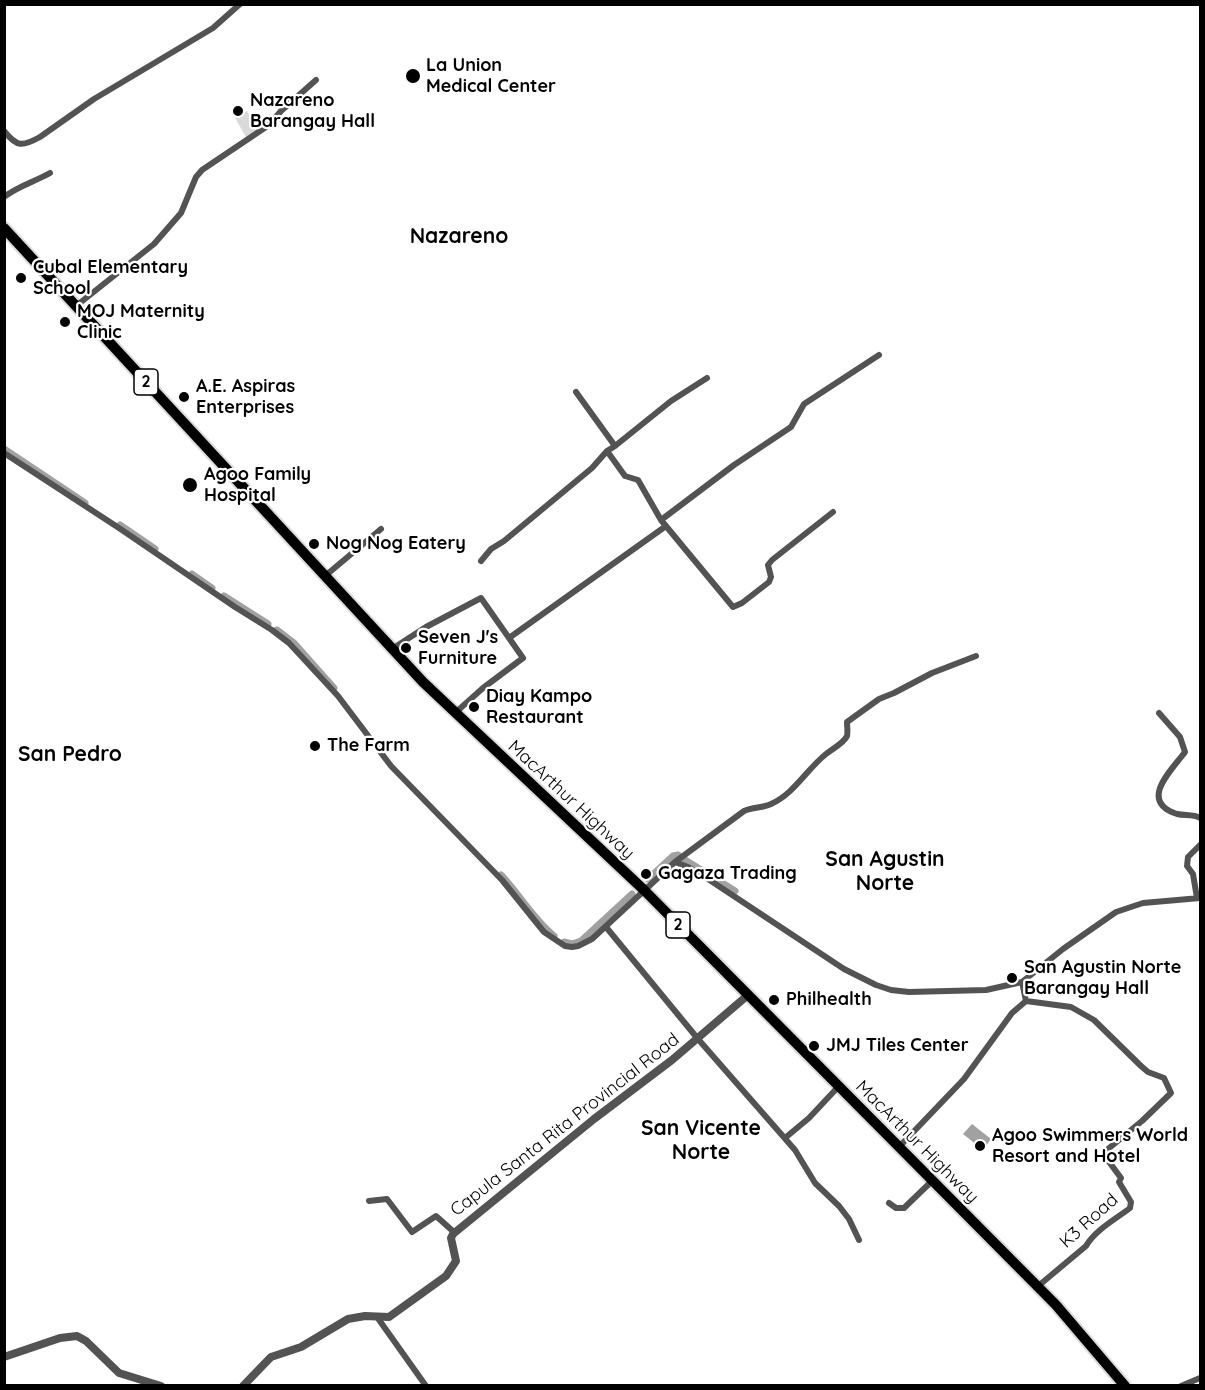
<!DOCTYPE html>
<html>
<head>
<meta charset="utf-8">
<style>
  body { margin:0 }
  #map { position:relative; width:1205px; height:1390px; overflow:hidden; background:#fff; font-family:Quicksand,sans-serif }
  canvas { display:block }
  .frame { position:absolute; inset:0; border:6px solid #000; pointer-events:none }
</style>
</head>
<body>
<div id="map">
<canvas width="1205" height="1390"></canvas>
<div class="frame"></div>
</div>
<script>
const ctx = document.querySelector('canvas').getContext('2d');
ctx.lineJoin = 'round';
function paint(path, color) {
  ctx.fillStyle = color;
  ctx.fill(path, 'evenodd');
}
function strokePath(path, color, width, dash) {
  ctx.strokeStyle = color;
  ctx.lineWidth = width;
  ctx.lineCap = dash ? 'butt' : 'round';
  ctx.setLineDash(dash || []);
  ctx.stroke(path);
}
function drawText(font, color, halo, rows, align = 'center') {
  ctx.font = font + ' Quicksand,sans-serif';
  ctx.lineWidth = 4.5;
  ctx.setLineDash([]);
  ctx.textBaseline = 'middle';
  ctx.strokeStyle = halo;
  ctx.fillStyle = color;
  for (const [text, x, y, turn = 0] of rows) {
    ctx.save();
    ctx.translate(x, y);
    ctx.rotate((+turn || 0) * Math.PI / 180);
    ctx.textAlign = isNaN(turn) ? turn : align;
    if (halo) ctx.strokeText(text, 0, 0);
    ctx.fillText(text, 0, 0);
    ctx.restore();
  }
}
paint(new Path2D(`
  M247,111L258,130L246,137L235,118Z`), '#dadada');
paint(new Path2D(`
  M972,1124L991,1139L983,1150L963,1134Z`), '#a1a1a1');
strokePath(new Path2D(`
  M4,449L85,503
  M120,525L155,549
  M192,574L212,588
  M224,596L268,624
  M277,630L294,643L334,688
  M685,860L735,891
  M501,875C519,894 534,920 554,936
  M648,879L673,856L678,855
  M564,942L572,944L581,941L632,894`), '#a1a1a1', 7);
const trunk = new Path2D(`
  M4,228L423,682L644,890L1056,1305L1125,1386`);
strokePath(trunk, '#dbdbdb', 14);
strokePath(new Path2D(`
  M4,131C17,147 22,147 40,137L94,99L213,28L240,4
  M4,197C18,186 34,182 50,173
  M76,306L154,244L181,213L196,177L202,170L269,125L281,111L316,80
  M576,392L615,446L607,451L625,476L638,480L661,520L733,607L742,603L769,582L771,577L768,565L772,560L833,512
  M615,446L671,401L707,378
  M4,453L119,528L235,607L272,630L289,643L338,696L391,766L502,880L544,932L565,946L572,947L578,946L592,939L675,862L688,867L708,879L844,969L876,985L891,990L909,992L986,990L1022,982L1063,949L1116,912L1143,903L1200,898
  M661,520L734,465L791,427L804,404L879,355
  M481,561L491,549L504,541L592,468L607,451
  M325,576L381,529
  M392,649L426,627L481,598L509,638L666,526
  M455,713L483,688L523,658L509,638
  M1159,713L1180,737L1185,752C1171,771 1138,801 1177,814C1185,816 1193,814 1200,818
  M675,862L744,811C753,807 763,808 771,804C794,794 807,769 826,754C832,749 844,743 847,736C848,732 847,726 847,722L879,699L894,693L932,673L976,656
  M1197,898L1193,874L1187,866L1188,857L1200,845
  M606,927L698,1039L795,1150L815,1183L839,1206L849,1219L859,1240
  M1026,1001L1071,1007L1094,1020L1141,1066L1148,1072L1164,1078L1171,1093L1142,1121L1108,1149L1104,1155L1121,1178L1119,1182L1131,1202L1130,1208C1116,1219 1095,1230 1086,1246L1037,1287
  M785,1138L809,1118L839,1086
  M899,1147L964,1079L1012,1013L1026,1001L1022,982
  M369,1201L387,1199L412,1232L436,1216L455,1233
  M889,1203L896,1208H904L932,1181
  M377,1317L426,1386
  M1181,1386L1200,1378`), '#535353', 6);
strokePath(new Path2D(`
  M4,1357L60,1338L77,1336L86,1341L119,1373L161,1386
  M243,1386L271,1357L301,1347L348,1319L365,1316L389,1317L446,1276L456,1261L451,1238L453,1234L594,1119L672,1060L748,995`), '#535353', 8);
strokePath(trunk, '#000', 10);
for (const [x, y, r, color] of [
  [413,76,8,"#000"],
  [238,111,6,"#000"],
  [21,278,6,"#000"],
  [65,322,6,"#000"],
  [184,397,6,"#000"],
  [190,485,8,"#000"],
  [314,544,6,"#000"],
  [406,648,6,"#000"],
  [474,707,6,"#000"],
  [315,746,6,"#000"],
  [646,874,6,"#000"],
  [1012,978,6,"#000"],
  [774,1000,6,"#000"],
  [814,1046,6,"#000"],
  [980,1146,6,"#000"]
]) {
  const dot = new Path2D();
  dot.arc(x, y, r, 0, 2 * Math.PI);
  ctx.fillStyle = color;
  ctx.fill(dot);
  strokePath(dot, '#fff', 2);
}
for (const [x, y, w] of [
  [146,382,24],
  [678,925,24]
]) {
  const box = new Path2D();
  box.roundRect(x - w / 2, y - 13, w, 26, 4.5);
  ctx.fillStyle = '#fff';
  ctx.fill(box);
  strokePath(box, '#000', 1.5);
}
drawText('bold 16px', '#000', null, [
  ["2",146,382],
  ["2",678,925]
]);
drawText('bold 18px', '#000', '#fff', [
  ["La Union",426,66],
  ["Medical Center",426,87],
  ["Nazareno",250,101],
  ["Barangay Hall",250,122],
  ["Cubal Elementary",33,268],
  ["School",33,289],
  ["MOJ Maternity",77,312],
  ["Clinic",77,333],
  ["A.E. Aspiras",196,387],
  ["Enterprises",196,408],
  ["Agoo Family",204,475],
  ["Hospital",204,496],
  ["Nog Nog Eatery",326,544],
  ["Seven J's",418,638],
  ["Furniture",418,659],
  ["Diay Kampo",486,697],
  ["Restaurant",486,718],
  ["The Farm",327,746],
  ["Gagaza Trading",658,874],
  ["San Agustin Norte",1024,968],
  ["Barangay Hall",1024,989],
  ["Philhealth",786,1000],
  ["JMJ Tiles Center",826,1046],
  ["Agoo Swimmers World",992,1136],
  ["Resort and Hotel",992,1157]
], 'left');
drawText('18px', '#000', '#fff', [
  ["MacArthur Highway",571,800,43],
  ["Capula Santa Rita Provincial Road",565,1125,-38],
  ["MacArthur Highway",917,1142,45],
  ["K3 Road",1089,1221,-42]
]);
drawText('bold 21px', '#000', '#fff', [
  ["Nazareno",459,237],
  ["San Pedro",70,755],
  ["San Agustin",885,860],
  ["Norte",885,884],
  ["San Vicente",701,1129],
  ["Norte",701,1153]
]);
</script>
</body>
</html>
